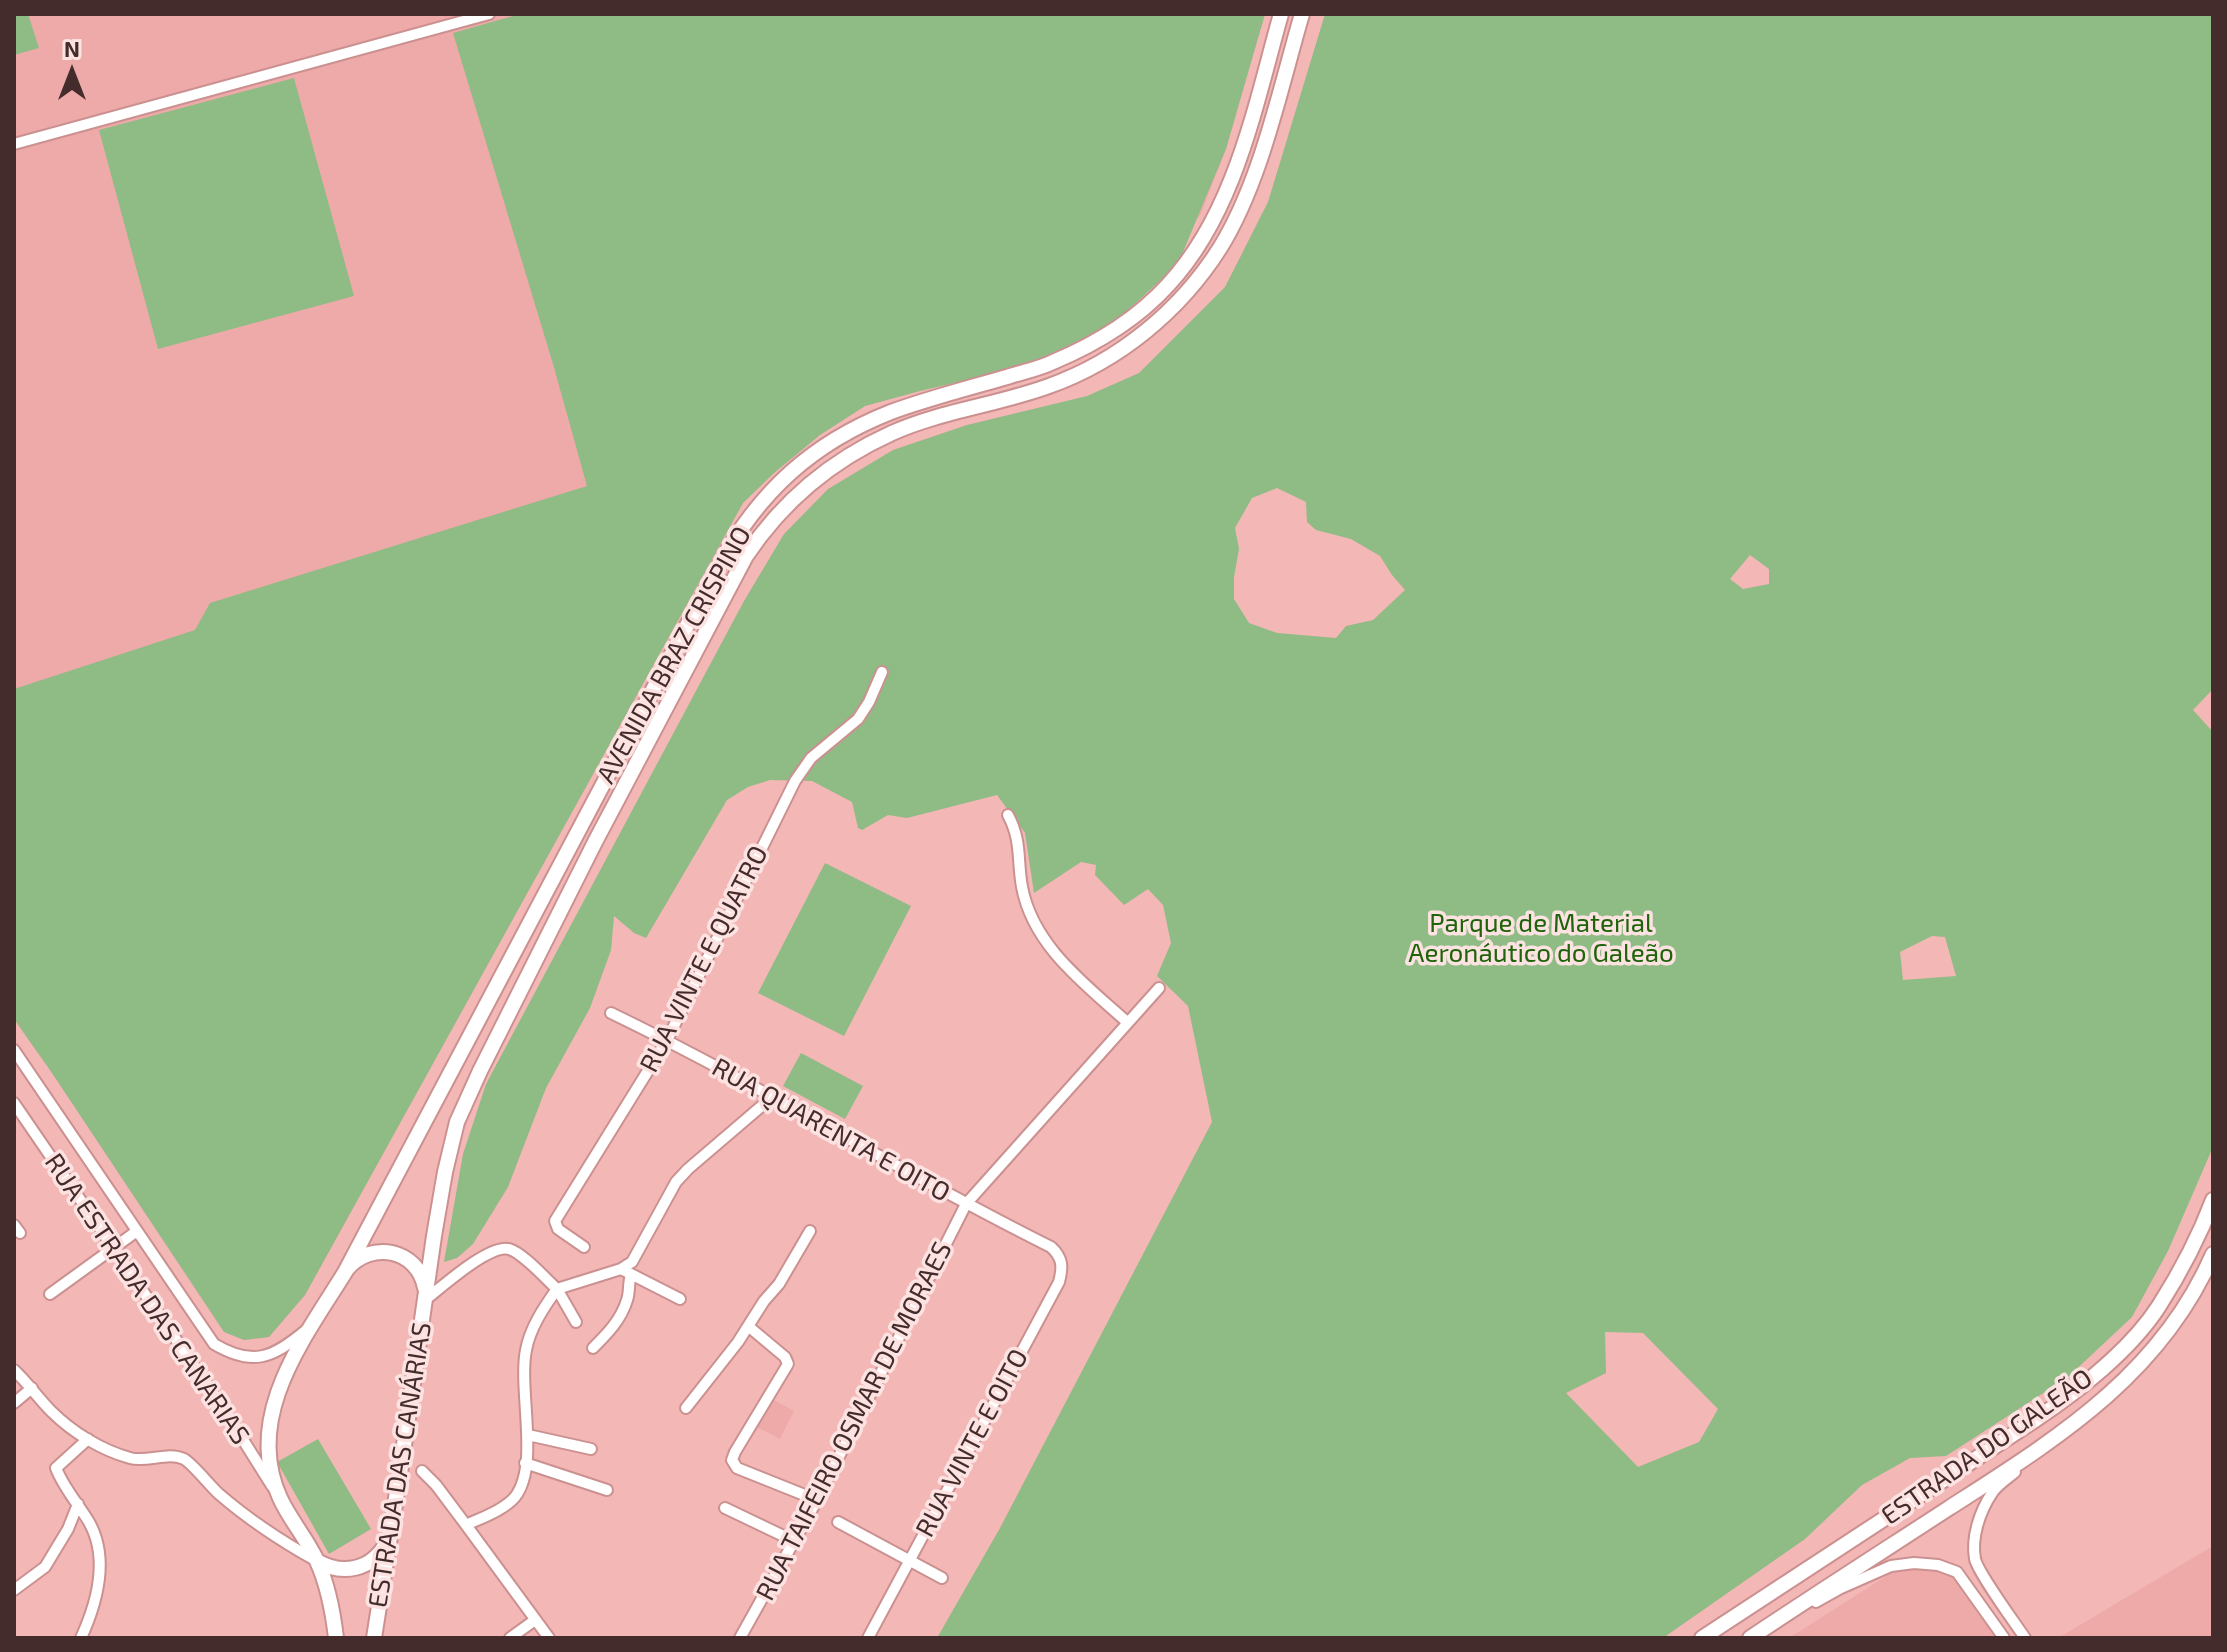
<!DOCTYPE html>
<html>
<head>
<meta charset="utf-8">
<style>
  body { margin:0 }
  #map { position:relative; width:2227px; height:1652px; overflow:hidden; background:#f3b7b6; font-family:"Exo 2",sans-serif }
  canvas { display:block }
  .frame { position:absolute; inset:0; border:16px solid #432c2b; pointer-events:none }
  .north { position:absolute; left:32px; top:32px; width:80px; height:80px; -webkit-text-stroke:6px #fce2e1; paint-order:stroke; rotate:0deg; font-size:22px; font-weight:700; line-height:32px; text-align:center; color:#432c2b }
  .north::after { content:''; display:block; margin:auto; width:28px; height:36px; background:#432c2b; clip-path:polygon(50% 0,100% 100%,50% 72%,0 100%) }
</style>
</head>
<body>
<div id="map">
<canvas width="2227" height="1652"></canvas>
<div class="frame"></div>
<div class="north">N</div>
</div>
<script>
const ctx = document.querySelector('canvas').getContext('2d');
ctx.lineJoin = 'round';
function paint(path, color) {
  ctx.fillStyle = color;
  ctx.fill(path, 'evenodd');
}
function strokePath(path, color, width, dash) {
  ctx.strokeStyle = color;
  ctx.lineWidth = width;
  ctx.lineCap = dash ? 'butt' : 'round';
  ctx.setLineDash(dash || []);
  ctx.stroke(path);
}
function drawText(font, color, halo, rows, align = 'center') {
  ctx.font = font + ' "Exo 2",sans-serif';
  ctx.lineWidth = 7;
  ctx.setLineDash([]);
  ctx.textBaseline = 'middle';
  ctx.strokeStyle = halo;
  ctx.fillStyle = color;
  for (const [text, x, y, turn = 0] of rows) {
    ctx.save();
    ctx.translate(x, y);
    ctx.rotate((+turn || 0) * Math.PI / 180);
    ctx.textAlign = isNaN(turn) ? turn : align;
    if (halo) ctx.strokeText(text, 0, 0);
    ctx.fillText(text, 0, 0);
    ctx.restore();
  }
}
paint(new Path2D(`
  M14,14H1265L1226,149L1200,216L920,391L865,406L820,435L774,473L743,503L305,1295L269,1337L244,1340L224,1332L52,1073L14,1019Z
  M770,1398L794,1411L780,1439L755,1426Z
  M2213,1546V1638H2058Z
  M1910,1567L1934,1569L1954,1577L1998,1638H1789L1888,1575Z`), '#eeaaa9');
paint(new Path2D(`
  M14,14H28L39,48L14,55Z
  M520,14H1265L1226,149L1178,264L1111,326L1035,364L920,391L865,406L820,435L774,473L743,503L305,1295L269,1337L244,1340L224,1332L52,1073L14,1019V689L195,630L210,603L587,486L553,364L453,33Z
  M1325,14H2213V689L2193,710L2213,732V1147L2168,1251L2132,1317L2068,1377L1946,1456L1910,1458L1862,1485L1805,1539L1663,1638H937L1000,1528L1212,1122L1188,1006L1157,976L1171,943L1163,905L1148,889L1124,905L1095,875L1096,865L1081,862L1034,893L1025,833L997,795L907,818L888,815L862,830L858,828L852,802L812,781L770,780L748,787L727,800L646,938L634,933L614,916L611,950L590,1008L546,1088L508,1187L473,1244L457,1258L444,1262L463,1154L486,1084L744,601L784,534L828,489L893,450L967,425L1087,396L1139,373L1225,287L1268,202ZM1277,488L1306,502L1307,522L1316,530L1351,539L1380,556L1392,575L1405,590L1373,620L1346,626L1336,638L1277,633L1249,623L1234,599V577L1239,549L1235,528L1252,498ZM1750,555L1769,569V584L1743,589L1730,579ZM1932,936L1945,937L1956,976L1903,980L1900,952ZM1605,1332L1643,1333L1718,1409L1699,1442L1638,1467L1566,1393L1606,1373Z
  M294,78L354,296L158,349L99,130Z
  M825,863L911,906L844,1036L758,993Z
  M801,1053L863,1086L845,1119L783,1086Z
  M318,1439L371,1529L329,1554L277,1462Z`), '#8fbb85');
const street = new Path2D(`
  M14,144L489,14
  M1008,815C1022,841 1017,860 1022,887C1033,946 1085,984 1127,1022
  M611,1013C760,1085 902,1173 1051,1247C1063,1258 1063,1267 1059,1282L868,1638
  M14,1050L214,1344C253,1367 272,1358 305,1331
  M14,1103L225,1411L272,1486
  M14,1225L20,1233
  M584,1247L558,1229L555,1221L667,1040L795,781L811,758L858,719L869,702L882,672
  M621,1269L632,1262L676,1182L688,1169L771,1098
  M50,1294L137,1231
  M425,1300C442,1287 489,1244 509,1249C523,1253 546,1279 557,1289C544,1307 530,1328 526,1350C518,1390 540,1465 515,1497C504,1510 481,1518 466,1525
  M576,1322L557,1289L621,1269L680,1299
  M748,1326L785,1357L788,1364L735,1452L732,1460L737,1468L817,1500
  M593,1348C607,1334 621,1320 627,1300C630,1292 628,1283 631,1275
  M14,1370C28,1383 38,1398 51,1411C72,1432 101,1450 130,1458C147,1463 168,1451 184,1459C192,1463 210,1486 219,1494C248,1519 281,1541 315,1560
  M14,1403L32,1388
  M686,1408L738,1342L764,1301L779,1284L810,1231
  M528,1435L591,1449
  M525,1463L607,1490
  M422,1471L436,1485L466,1525L549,1638
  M2015,1472C2007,1479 1997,1485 1992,1493C1980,1511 1971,1537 1975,1559C1978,1573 2015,1623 2025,1638
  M725,1508L794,1541
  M838,1522L942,1578
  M14,1590L45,1567L68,1529L78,1504
  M1816,1602L1841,1588L1891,1566L1914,1563L1938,1565L1957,1572L2004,1638
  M81,1638C97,1603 110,1559 89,1522C79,1505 63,1487 56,1468L88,1439
  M510,1638L535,1620
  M740,1638L817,1500L966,1204L1159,988`);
const secondary = new Path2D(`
  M344,1274L719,565C759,492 812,443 891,412C929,398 969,388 1007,377C1022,372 1039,369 1053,362C1096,344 1137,319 1168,285C1235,213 1255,106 1281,14
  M317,1561C343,1576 372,1570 387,1542
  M336,1638C333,1612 328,1585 317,1561C307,1539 290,1520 280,1498C242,1415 306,1336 347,1269C371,1240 418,1249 425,1288
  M374,1638L401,1466L434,1236L445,1172L457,1122L480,1071L595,842L746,556C782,502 832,460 892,433C941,411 997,405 1049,386C1119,361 1180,311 1220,248C1261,182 1280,89 1302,14
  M1702,1638L2035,1420C2079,1390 2130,1351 2159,1306C2180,1273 2199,1237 2213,1200
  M1750,1638C1816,1594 1883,1551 1949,1508C2056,1439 2160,1376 2213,1254`);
strokePath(street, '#cb9190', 14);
strokePath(secondary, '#cb9190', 18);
strokePath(street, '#fff', 10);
strokePath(secondary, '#fff', 14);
drawText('26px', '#432c2b', '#fce2e1', [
  ["AVENIDA BRAZ CRISPINO",674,655,-61],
  ["RUA VINTE E QUATRO",704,959,-63],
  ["RUA QUARENTA E OITO",831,1130,29],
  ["RUA ESTRADA DAS CANARIAS",147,1299,56],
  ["RUA TAIFEIRO OSMAR DE MORAES",854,1421,-63],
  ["RUA VINTE E OITO",972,1443,-62],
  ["ESTRADA DO GALEÃO",1987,1447,-35],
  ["ESTRADA DAS CANÁRIAS",400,1465,-81]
]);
drawText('26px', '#1e640a', '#fce2e1', [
  ["Parque de Material",1541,923],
  ["Aeronáutico do Galeão",1541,953]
]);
</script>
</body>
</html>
